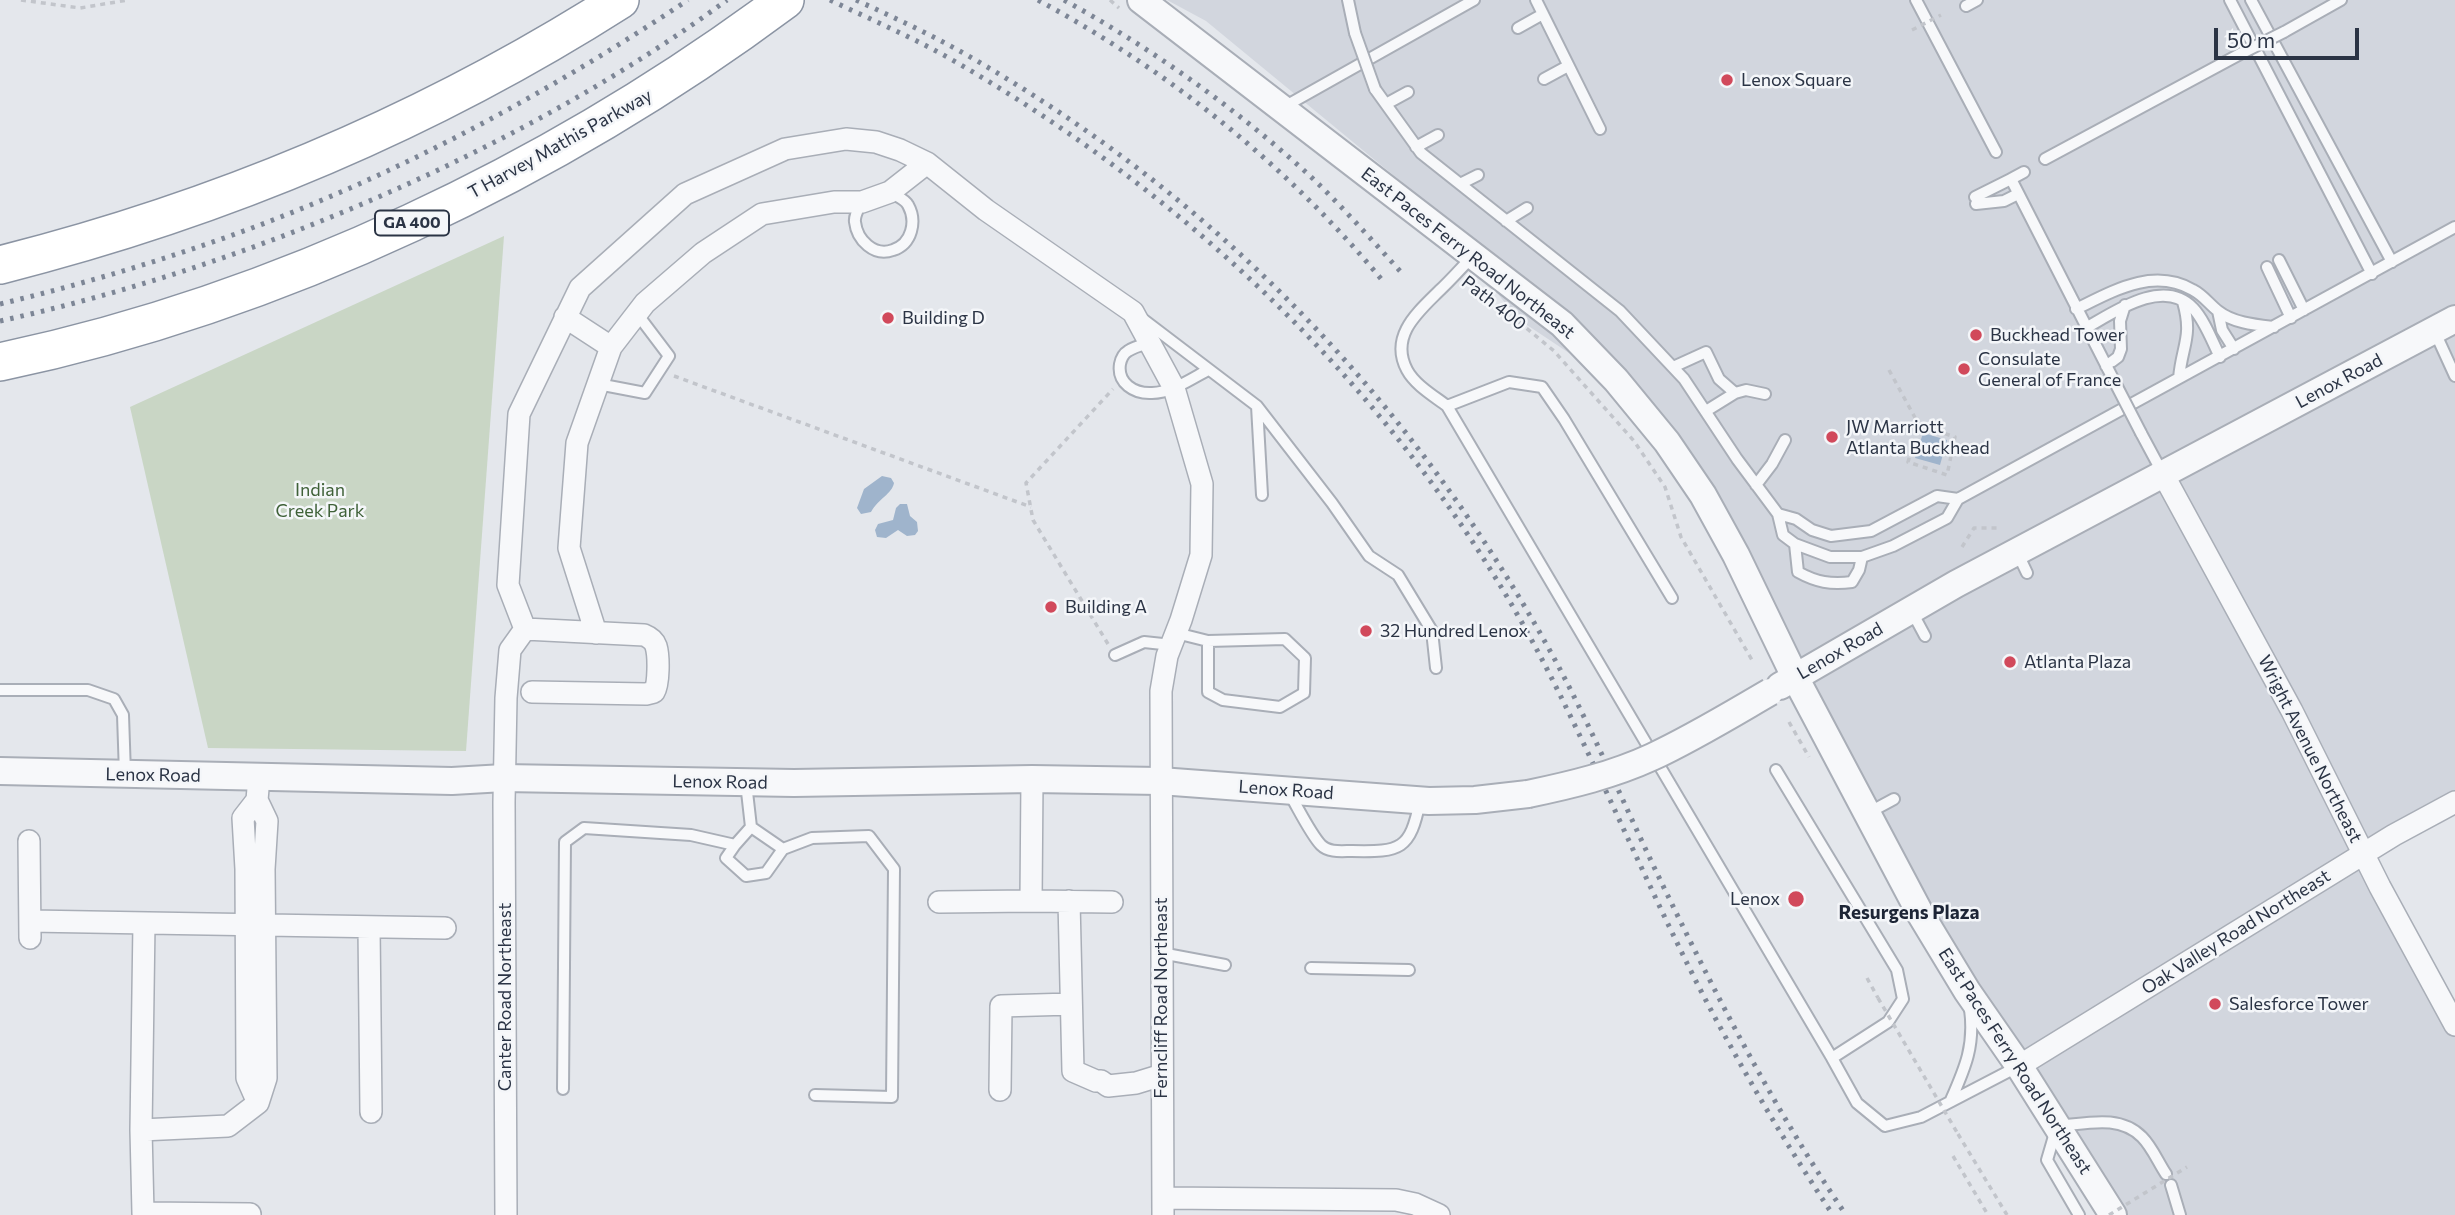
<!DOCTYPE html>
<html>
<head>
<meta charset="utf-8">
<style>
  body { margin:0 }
  #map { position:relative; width:2455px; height:1215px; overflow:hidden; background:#e4e7ec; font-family:Commissioner,sans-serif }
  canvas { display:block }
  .scale { position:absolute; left:2214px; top:28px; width:145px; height:32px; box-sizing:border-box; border:4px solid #2b3445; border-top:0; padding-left:9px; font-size:21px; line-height:24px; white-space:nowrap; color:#2b3445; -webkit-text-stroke:5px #f4f6f9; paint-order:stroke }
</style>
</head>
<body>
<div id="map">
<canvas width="2455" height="1215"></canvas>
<div class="scale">50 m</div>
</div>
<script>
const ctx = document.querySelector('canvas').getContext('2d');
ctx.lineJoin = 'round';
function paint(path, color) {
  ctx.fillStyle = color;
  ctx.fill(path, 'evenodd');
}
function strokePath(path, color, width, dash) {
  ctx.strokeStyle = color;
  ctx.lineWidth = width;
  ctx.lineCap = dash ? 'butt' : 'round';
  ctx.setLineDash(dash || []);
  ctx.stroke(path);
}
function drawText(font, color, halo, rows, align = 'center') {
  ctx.font = font + ' Commissioner,sans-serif';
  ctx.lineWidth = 5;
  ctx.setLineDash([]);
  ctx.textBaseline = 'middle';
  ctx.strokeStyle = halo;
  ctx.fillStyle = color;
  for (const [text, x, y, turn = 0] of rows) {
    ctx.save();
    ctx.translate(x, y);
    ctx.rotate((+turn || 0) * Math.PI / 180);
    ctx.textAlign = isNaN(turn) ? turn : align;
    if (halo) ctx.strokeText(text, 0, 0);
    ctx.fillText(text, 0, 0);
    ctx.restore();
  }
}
paint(new Path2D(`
  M1167,0H2455V804L2368,854L2455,1012V1215H2112L1931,924L1635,397L1518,319L1421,198L1206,21Z`), '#d2d6de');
paint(new Path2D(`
  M504,236L466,751L208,748L130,407Z`), '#c9d6c5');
paint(new Path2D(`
  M1923,433L1947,440L1940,465L1915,458Z
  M882,476L891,478L894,483C892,494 878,499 871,512L861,514L857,508L864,489Z
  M900,504H907L910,516L917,522L918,531L915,535L907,536L898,530L886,538L877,537L875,530L878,524L893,520L896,508Z`), '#9fb4cc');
const service = new Path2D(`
  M1348,0L1355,33
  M1536,0L1600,129
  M1916,0L1996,152
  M2230,0L2372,274
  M2251,0L2392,262
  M1966,6L1977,0
  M1518,28L1543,14
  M2284,32L2341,0
  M1544,79L1568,66
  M1375,89L1421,153L1620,311L1684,379L1737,459L1778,514L1783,535L1795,544L1830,557H1862L1893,546L1947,518L1958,499L2455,227
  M1386,104L1408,92
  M1282,108L1474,0
  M1416,147L1438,135
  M2045,159L2242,53
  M2024,172L2011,179L2108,369
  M1460,184L1478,175
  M1975,197L2011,179
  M862,202C859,208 854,215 855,222C857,240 874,257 893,250C912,244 917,221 908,205C905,199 896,196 890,192
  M1976,204L2004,201L2018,194
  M1506,221L1527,208
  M1473,256C1462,267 1451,280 1439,291C1418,312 1389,336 1407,370C1415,385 1434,396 1447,406L1832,1058L1857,1103L1885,1126L1921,1117L2017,1067
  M2279,260L2304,310
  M2267,267L2291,318
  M2076,309C2113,291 2153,267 2193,290C2203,295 2209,304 2218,311C2233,323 2256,325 2274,327
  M2218,311L2222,330L2234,349
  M1144,320L1257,406L1332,503L1369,556L1398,575L1432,631L1436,668
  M2086,328C2114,312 2163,277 2193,308C2205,321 2212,341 2220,357
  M2434,330L2455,376
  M1149,343C1142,345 1134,347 1128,351C1123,354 1121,359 1120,364C1117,383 1134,394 1152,393C1171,393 1191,379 1208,370
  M2106,366L2118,357L2121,349L2120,321L2125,305
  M1673,367L1706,352L1719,379L1735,393L1706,411
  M2179,378C2182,345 2193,337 2183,302
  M598,384L645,393L669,356L638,315
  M1735,393L1746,390L1765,394
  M1257,406L1262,495
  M1447,406L1509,382L1542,387L1564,419L1672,598
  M2141,433L2163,474
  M1756,485L1772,464L1785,440
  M1778,514L1796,519L1812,530L1831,536L1871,531L1937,496L1958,499
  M1795,544L1798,572C1816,582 1831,585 1852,582L1859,570L1862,557
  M2017,552L2027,573
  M1911,610L1925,636
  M1176,633L1208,641L1285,639L1305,658L1304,693L1280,707L1223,700L1208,692V641
  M1115,655L1144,642L1172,645
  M0,690H88L114,699L123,715L125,774
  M1776,770L1897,970L1903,999L1888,1022L1832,1058
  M746,783L751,827L783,849L812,838L869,836L894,869L892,1097L815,1095
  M1289,793C1297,806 1311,835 1321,845C1329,853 1342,851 1352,851C1401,852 1410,850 1420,801
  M1868,813L1894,799
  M751,827L735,845L726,858L746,876L766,873L783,849
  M1161,953L1225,965
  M1311,968L1409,970
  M563,1089L565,842L584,828L691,835L735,845
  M1951,1100C1965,1068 1975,1046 1970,1009
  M2171,1185L2180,1215
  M2079,1215L2047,1160L2057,1126C2086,1124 2119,1114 2142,1137C2152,1147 2158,1162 2166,1174`);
const minor = new Path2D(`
  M565,317L611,347
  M2163,474L2292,711L2380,887L2455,1025
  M525,629L644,635C649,637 654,640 656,646C659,656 659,684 654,692L646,694L532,692
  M596,633L569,548L577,443L611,347L645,303L703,253L762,214L834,202H862L890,192L927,163
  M257,800L243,818L246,869L247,1078L258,1103
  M29,841L30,938
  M1031,901L1112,902
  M1069,901L1073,1071L1096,1081H1101L1108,1086L1136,1083L1162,1075
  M939,902L1031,901L1032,779
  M30,921L445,928
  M144,923L141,1130L143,1213L250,1214
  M369,927L371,1112
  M2019,1066L2394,835L2455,802
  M1000,1090L1001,1006L1071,1004
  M141,1130L228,1126L258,1103L266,1078L264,869L267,821L257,800L259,777
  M1163,1198L1396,1200L1415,1204L1439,1215
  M506,1215L504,802L506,698L510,650L525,629L508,585L519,414L580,288L685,194L785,149L846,139L876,142L900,150L927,163L986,210L1133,312L1174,388L1202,484L1201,555L1181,620L1167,656L1161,691L1163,1215`);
const tertiary = new Path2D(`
  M1141,0L1562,324L1616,380L1667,442L1703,495L1736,555L1795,677L1921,915L1967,991L2019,1066L2113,1215
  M1780,686L1956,584L2455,319
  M0,771L452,781L504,778L794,783L1032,779L1160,781L1429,801L1475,800L1528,794`);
const motorway = new Path2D(`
  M0,265C222,209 427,123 620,0
  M0,362C279,303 557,170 785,0`);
strokePath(service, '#a9aeb7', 14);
strokePath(minor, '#a9aeb7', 24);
strokePath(tertiary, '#a9aeb7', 30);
strokePath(motorway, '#8b94a3', 40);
strokePath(new Path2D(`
  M21,0L80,8L128,0
  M1110,0L1119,8
  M1519,322L1554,351L1634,441L1665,487L1681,537L1752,660
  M1889,370L1919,425L1955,437L1947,475L1908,462L1919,425
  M674,376L1031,507
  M1962,547L1974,528H1997
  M1108,644L1033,520L1026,483L1113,389
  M1789,722L1809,757
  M1867,978L1878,998
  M1958,1134L2007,1215
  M1953,1156L1988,1215`), '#c2c5cb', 3.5, [5, 5]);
strokePath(service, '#f7f8fa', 10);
strokePath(minor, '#f7f8fa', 21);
strokePath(tertiary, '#f7f8fa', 26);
strokePath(motorway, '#fff', 37);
strokePath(new Path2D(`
  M830,0C874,21 919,40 961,65C1208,209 1415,413 1547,669C1601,775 1647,885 1701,991C1741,1068 1785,1143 1833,1215
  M856,0C893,17 930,34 965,54C1219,199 1414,402 1554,658C1596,736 1630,819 1669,898C1722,1007 1778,1115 1846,1215
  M1038,0C1170,72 1286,164 1382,280
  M1064,0C1151,48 1234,107 1308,174C1340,204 1370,238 1400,271
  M0,304C67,288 133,269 198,247C372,189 536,101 688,0
  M0,321C247,267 523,150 727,0`), '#7d8696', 5, [3.5, 7]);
const serviceBridge = new Path2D(`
  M1355,33L1375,89
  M2242,53L2284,32
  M2108,369L2141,433`);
const tertiaryBridge = new Path2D(`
  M1528,794C1571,785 1613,775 1652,757C1693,738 1732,714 1770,692`);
strokePath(serviceBridge, '#a9aeb7', 14, []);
strokePath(tertiaryBridge, '#a9aeb7', 30, []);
strokePath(new Path2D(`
  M1912,30L1941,15
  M1878,998L1958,1134
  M2109,1215L2187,1167`), '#c2c5cb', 3.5, [5, 5]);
strokePath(serviceBridge, '#f7f8fa', 10);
strokePath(tertiaryBridge, '#f7f8fa', 26);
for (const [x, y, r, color] of [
  [1727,80,7,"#d1495b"],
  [888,318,7,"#d1495b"],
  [1976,335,7,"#d1495b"],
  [1964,369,7,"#d1495b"],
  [1832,437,7,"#d1495b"],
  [1051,607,7,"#d1495b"],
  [1366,631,7,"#d1495b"],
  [2010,662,7,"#d1495b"],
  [1796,899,9,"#d1495b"],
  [2215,1004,7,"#d1495b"]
]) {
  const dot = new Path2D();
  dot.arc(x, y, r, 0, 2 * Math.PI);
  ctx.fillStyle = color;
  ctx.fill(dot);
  strokePath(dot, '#f4f6f9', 2.5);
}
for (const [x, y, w] of [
  [412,223,74]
]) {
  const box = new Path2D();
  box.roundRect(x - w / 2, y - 12.5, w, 25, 5);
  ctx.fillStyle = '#f4f6f9';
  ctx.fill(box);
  strokePath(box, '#2b3445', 2);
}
drawText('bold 16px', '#2b3445', null, [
  ["GA 400",412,223]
]);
drawText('18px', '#2b3445', '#f4f6f9', [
  ["Lenox Square",1741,80],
  ["Building D",902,318],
  ["Buckhead Tower",1990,335],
  ["Consulate",1978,359],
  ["General of France",1978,380],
  ["JW Marriott",1846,427],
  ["Atlanta Buckhead",1846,448],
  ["Building A",1065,607],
  ["32 Hundred Lenox",1380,631],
  ["Atlanta Plaza",2024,662],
  ["Lenox",1780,899,"right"],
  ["Salesforce Tower",2229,1004]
], 'left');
drawText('18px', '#2b3445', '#f4f6f9', [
  ["T Harvey Mathis Parkway",560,144,-29],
  ["East Paces Ferry Road Northeast",1468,253,38],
  ["Path 400",1494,303,38],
  ["Lenox Road",2339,381,-28],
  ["Lenox Road",1840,651,-30],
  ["Wright Avenue Northeast",2310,749,63],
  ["Lenox Road",153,775,1],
  ["Lenox Road",720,782,1],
  ["Lenox Road",1286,790,4],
  ["Oak Valley Road Northeast",2236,932,-32],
  ["Canter Road Northeast",505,997,-90],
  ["Ferncliff Road Northeast",1161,998,-90],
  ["East Paces Ferry Road Northeast",2015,1061,57]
]);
drawText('18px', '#3f6138', '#f4f6f9', [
  ["Indian",320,490],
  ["Creek Park",320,511]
]);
drawText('bold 19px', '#1d2536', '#f4f6f9', [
  ["Resurgens Plaza",1909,913]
]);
</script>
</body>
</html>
